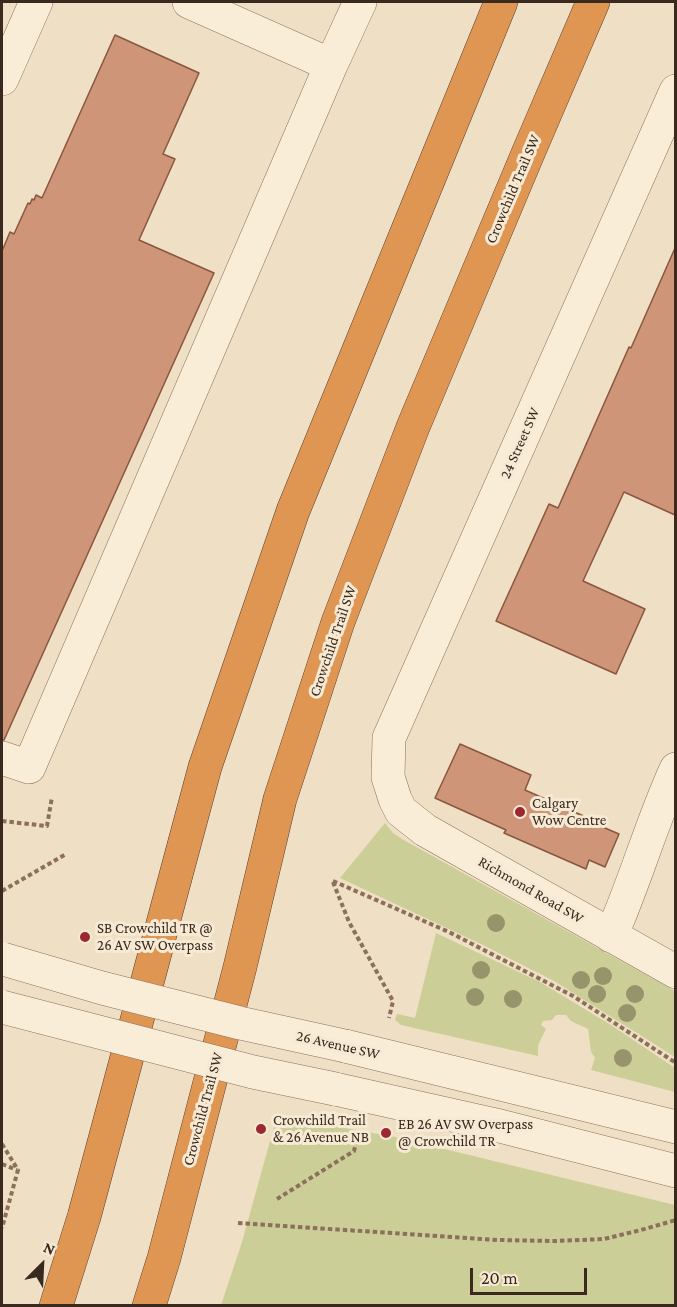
<!DOCTYPE html>
<html>
<head>
<meta charset="utf-8">
<style>
  body { margin:0 }
  #map { position:relative; width:677px; height:1307px; overflow:hidden; background:#efdfc4; font-family:"Crimson Pro",serif }
  canvas { display:block }
  .frame { position:absolute; inset:0; border:3px solid #3a291e; pointer-events:none }
  .north { position:absolute; left:12px; top:1235px; width:60px; height:60px; -webkit-text-stroke:4px #f6ead4; paint-order:stroke; rotate:24deg; font-size:16px; font-weight:700; line-height:24px; text-align:center; color:#3a291e }
  .north::after { content:''; display:block; margin:auto; width:21px; height:27px; background:#3a291e; clip-path:polygon(50% 0,100% 100%,50% 72%,0 100%) }
  .scale { position:absolute; left:470px; top:1268px; width:117px; height:27px; box-sizing:border-box; border:3px solid #3a291e; border-top:0; padding-left:8px; font-size:18px; line-height:21px; white-space:nowrap; color:#3a291e; -webkit-text-stroke:4px #f6ead4; paint-order:stroke }
</style>
</head>
<body>
<div id="map">
<canvas width="677" height="1307"></canvas>
<div class="frame"></div>
<div class="north">N</div>
<div class="scale">20 m</div>
</div>
<script>
const ctx = document.querySelector('canvas').getContext('2d');
ctx.lineJoin = 'round';
function paint(path, color) {
  ctx.fillStyle = color;
  ctx.fill(path, 'evenodd');
}
function strokePath(path, color, width, dash) {
  ctx.strokeStyle = color;
  ctx.lineWidth = width;
  ctx.lineCap = dash ? 'butt' : 'round';
  ctx.setLineDash(dash || []);
  ctx.stroke(path);
}
function drawText(font, color, halo, rows, align = 'center') {
  ctx.font = font + ' "Crimson Pro",serif';
  ctx.lineWidth = 6;
  ctx.setLineDash([]);
  ctx.textBaseline = 'middle';
  ctx.strokeStyle = halo;
  ctx.fillStyle = color;
  for (const [text, x, y, turn = 0] of rows) {
    ctx.save();
    ctx.translate(x, y);
    ctx.rotate((+turn || 0) * Math.PI / 180);
    ctx.textAlign = isNaN(turn) ? turn : align;
    if (halo) ctx.strokeText(text, 0, 0);
    ctx.fillText(text, 0, 0);
    ctx.restore();
  }
}
paint(new Path2D(`
  M385,823L393,833L402,839L675,991V1057L554,981L483,945L340,878Z
  M436,933L540,982L611,1025L675,1068V1092L591,1070L595,1058L591,1052L588,1029L571,1021L566,1015H556L552,1020L543,1021L541,1025L546,1029L538,1045V1056L401,1025L395,1020L397,1014L415,1018Z
  M277,1116L395,1137L675,1205V1305H221L242,1242Z`), '#ccce98');
const building = new Path2D(`
  M115,35L199,73L163,154L175,159L139,240L214,273L4,740H2V251L10,232L14,234L28,203L30,204L32,199L34,200L36,195L42,198Z
  M675,248V515L624,492L583,581L645,609L616,674L496,621L549,504L558,508L629,347L631,348Z
  M460,744L531,775L525,790L606,826L605,828L619,834L605,867L589,860L586,869L504,833L506,830L435,798Z`);
paint(building, '#ce9579');
strokePath(building, '#8a563f', 1.5);
const minor = new Path2D(`
  M189,2L331,65
  M2,79L36,2
  M676,91L389,738L388,777L395,799L401,811L425,830L676,972
  M2,758L29,767L331,65L360,2
  M611,936C635,882 651,824 676,769
  M345,1046L676,1127
  M335,1089L496,1125L676,1171`);
const highway = new Path2D(`
  M56,1306L84,1217L205,767L293,511L501,2
  M149,1306L164,1258L240,967L280,799L338,622L413,427L529,151L593,2`);
strokePath(minor, '#8b705a', 34);
strokePath(highway, '#583e2e', 34);
strokePath(new Path2D(`
  M2,821L47,826L52,797
  M333,881L449,932L573,996L676,1063
  M333,882L349,922L393,1001L389,1018
  M2,891L66,854
  M2,1144L18,1170L2,1228
  M2,1164L17,1170
  M277,1199L354,1151L359,1132
  M238,1223L498,1240L555,1241L604,1239L641,1230L676,1220`), '#8b705a', 4, [4.5, 3]);
strokePath(minor, '#faedd8', 33);
strokePath(highway, '#e09653', 33);
const minorBridge = new Path2D(`
  M3,959L102,988L240,1023L345,1046
  M2,1007L253,1072L335,1089`);
strokePath(minorBridge, '#8b705a', 34, []);
strokePath(minorBridge, '#faedd8', 33);
ctx.fillStyle = '#97946c';
for (const [x, y] of [
  [496,923],
  [481,970],
  [603,976],
  [581,980],
  [597,994],
  [635,994],
  [475,997],
  [513,999],
  [627,1013],
  [623,1058]
]) {
  ctx.beginPath();
  ctx.arc(x, y, 9, 0, 2 * Math.PI);
  ctx.fill();
}
for (const [x, y, r, color] of [
  [520,812,6,"#9b2833"],
  [85,937,6,"#9b2833"],
  [261,1129,6,"#9b2833"],
  [386,1133,6,"#9b2833"]
]) {
  const dot = new Path2D();
  dot.arc(x, y, r, 0, 2 * Math.PI);
  ctx.fillStyle = color;
  ctx.fill(dot);
  strokePath(dot, '#f6ead4', 2);
}
drawText('15px', '#3a291e', '#f6ead4', [
  ["Crowchild Trail SW",513,189,-67],
  ["24 Street SW",520,443,-66],
  ["Crowchild Trail SW",333,641,-71],
  ["Richmond Road SW",531,890,30],
  ["26 Avenue SW",338,1045,13],
  ["Crowchild Trail SW",203,1109,-75]
]);
drawText('15px', '#3a291e', '#f6ead4', [
  ["Calgary",532,803],
  ["Wow Centre",532,820],
  ["SB Crowchild TR @",97,928],
  ["26 AV SW Overpass",97,945],
  ["Crowchild Trail",273,1120],
  ["& 26 Avenue NB",273,1137],
  ["EB 26 AV SW Overpass",398,1124],
  ["@ Crowchild TR",398,1141]
], 'left');
</script>
</body>
</html>
